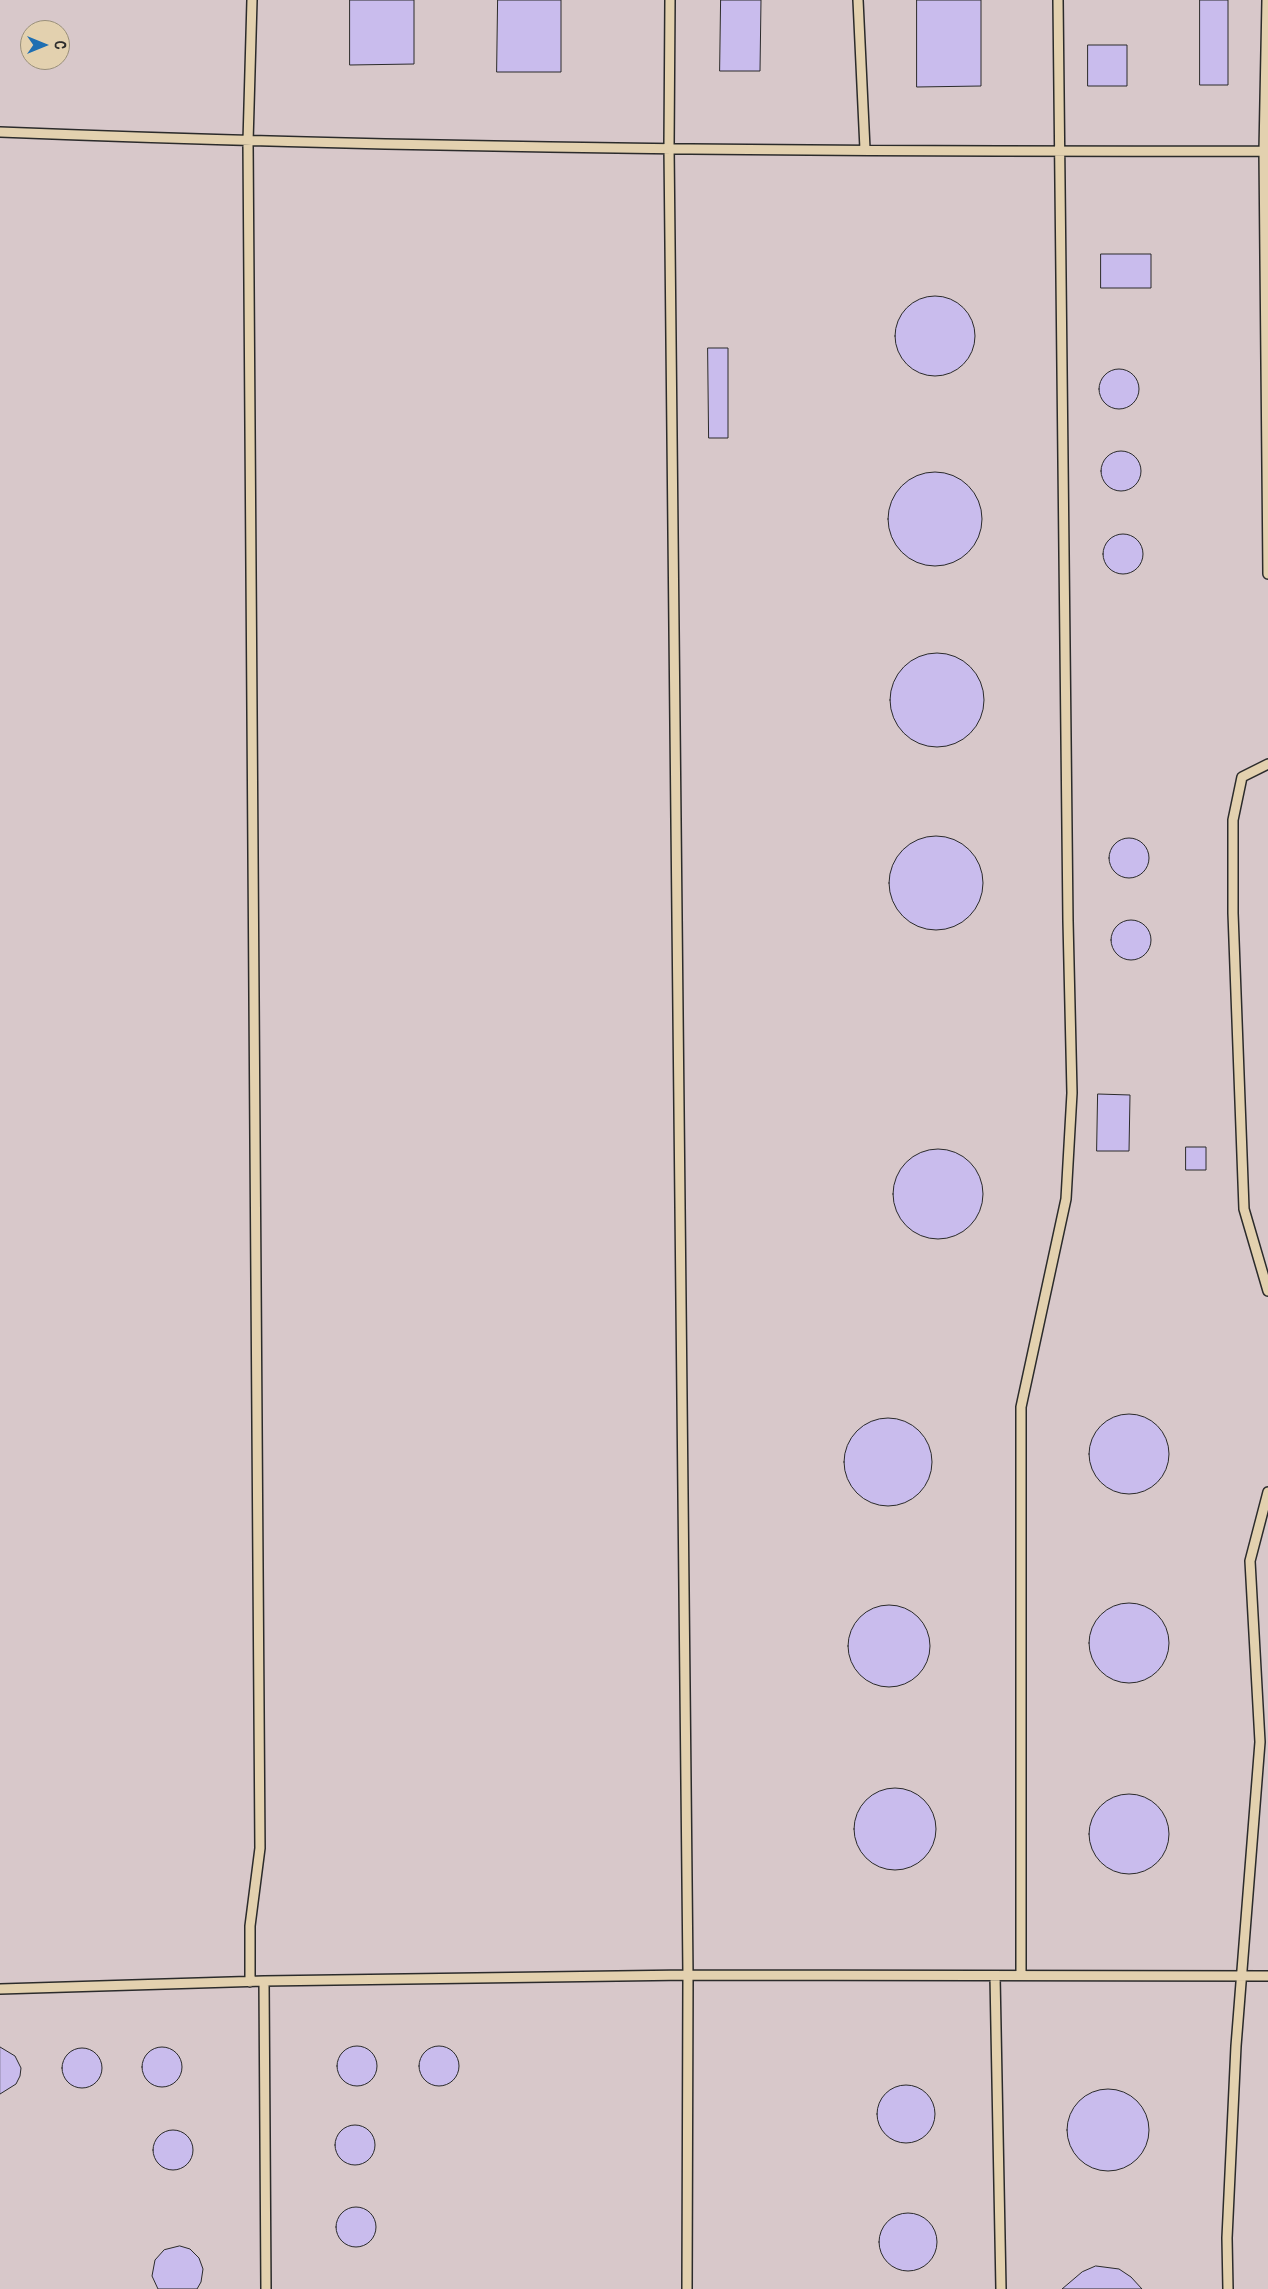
<!DOCTYPE html>
<html>
<head>
<meta charset="utf-8">
<style>
  body { margin:0 }
  #map { position:relative; width:1268px; height:2289px; overflow:hidden; background:#decdbb; font-family:Pangolin,sans-serif }
  canvas { display:block }
  .north { position:absolute; left:20px; top:20px; width:50px; height:50px; box-sizing:border-box; background:#e3d1af; border:1px solid #998f7a; border-radius:50%; rotate:90deg; font-size:14px; font-weight:700; line-height:20px; text-align:center; color:#2b2b2b }
  .north::after { content:''; display:block; margin:auto; width:18px; height:22px; background:#1f6fb2; clip-path:polygon(50% 0,100% 100%,50% 72%,0 100%) }
</style>
</head>
<body>
<div id="map">
<canvas width="1268" height="2289"></canvas>
<div class="north">С</div>
</div>
<script>
const ctx = document.querySelector('canvas').getContext('2d');
ctx.lineJoin = 'round';
function paint(path, color) {
  ctx.fillStyle = color;
  ctx.fill(path, 'evenodd');
}
function strokePath(path, color, width, dash) {
  ctx.strokeStyle = color;
  ctx.lineWidth = width;
  ctx.lineCap = dash ? 'butt' : 'round';
  ctx.setLineDash(dash || []);
  ctx.stroke(path);
}
paint(new Path2D(`
  M0,0H1268V2289H0ZM30,30H60V60H30Z`), '#d8c8ca');
const building = new Path2D(`
  M350,0H414V64L350,65Z
  M498,0H561V72H497Z
  M721,0H761L760,71H720Z
  M917,0H981V86L917,87Z
  M1200,0H1228V85H1200Z
  M1088,45H1127V86H1088Z
  M1101,254H1151V288H1101Z
  M895 336a40 40 0 1 1 80 0a40 40 0 1 1-80 0Z
  M708,348H728V438H709Z
  M1099 389a20 20 0 1 1 40 0a20 20 0 1 1-40 0Z
  M1101 471a20 20 0 1 1 40 0a20 20 0 1 1-40 0Z
  M888 519a47 47 0 1 1 94 0a47 47 0 1 1-94 0Z
  M1103 554a20 20 0 1 1 40 0a20 20 0 1 1-40 0Z
  M890 700a47 47 0 1 1 94 0a47 47 0 1 1-94 0Z
  M889 883a47 47 0 1 1 94 0a47 47 0 1 1-94 0Z
  M1109 858a20 20 0 1 1 40 0a20 20 0 1 1-40 0Z
  M1111 940a20 20 0 1 1 40 0a20 20 0 1 1-40 0Z
  M1098,1094L1130,1095L1129,1151H1097Z
  M1186,1147H1206V1170H1186Z
  M893 1194a45 45 0 1 1 90 0a45 45 0 1 1-90 0Z
  M1089 1454a40 40 0 1 1 80 0a40 40 0 1 1-80 0Z
  M844 1462a44 44 0 1 1 88 0a44 44 0 1 1-88 0Z
  M1089 1643a40 40 0 1 1 80 0a40 40 0 1 1-80 0Z
  M848 1646a41 41 0 1 1 82 0a41 41 0 1 1-82 0Z
  M854 1829a41 41 0 1 1 82 0a41 41 0 1 1-82 0Z
  M1089 1834a40 40 0 1 1 80 0a40 40 0 1 1-80 0Z
  M337 2066a20 20 0 1 1 40 0a20 20 0 1 1-40 0Z
  M419 2066a20 20 0 1 1 40 0a20 20 0 1 1-40 0Z
  M0,2047L15,2056L21,2068L20,2076L16,2084L0,2094Z
  M142 2067a20 20 0 1 1 40 0a20 20 0 1 1-40 0Z
  M62 2068a20 20 0 1 1 40 0a20 20 0 1 1-40 0Z
  M877 2114a29 29 0 1 1 58 0a29 29 0 1 1-58 0Z
  M1067 2130a41 41 0 1 1 82 0a41 41 0 1 1-82 0Z
  M335 2145a20 20 0 1 1 40 0a20 20 0 1 1-40 0Z
  M153 2150a20 20 0 1 1 40 0a20 20 0 1 1-40 0Z
  M336 2227a20 20 0 1 1 40 0a20 20 0 1 1-40 0Z
  M879 2242a29 29 0 1 1 58 0a29 29 0 1 1-58 0Z
  M180,2246L190,2249L199,2258L203,2269L201,2282L197,2289H158L152,2276L155,2260L164,2250Z
  M1096,2266L1119,2269L1131,2277L1142,2289H1062L1082,2272Z`);
paint(building, '#c9bced');
strokePath(building, '#2b2b2b', 1);
const service = new Path2D(`
  M670,0L669,147L688,1975L687,2289
  M858,0L865,149
  M1267,0L1264,151L1268,574
  M0,132C422,149 845,152 1268,151
  M1268,764L1242,777L1233,820V913L1244,1209L1268,1291
  M1021,1974V1407L1066,1199L1072,1093L1068,921L1058,0
  M995,1976L1001,2289
  M264,1981L266,2289
  M250,1982V1926L260,1848L248,142L252,0
  M0,1989L264,1981L688,1975L1268,1976
  M1228,2289L1227,2238L1236,2046L1260,1742L1250,1561L1268,1492`);
strokePath(service, '#2b2b2b', 12);
strokePath(service, '#e3d1af', 9);
</script>
</body>
</html>
